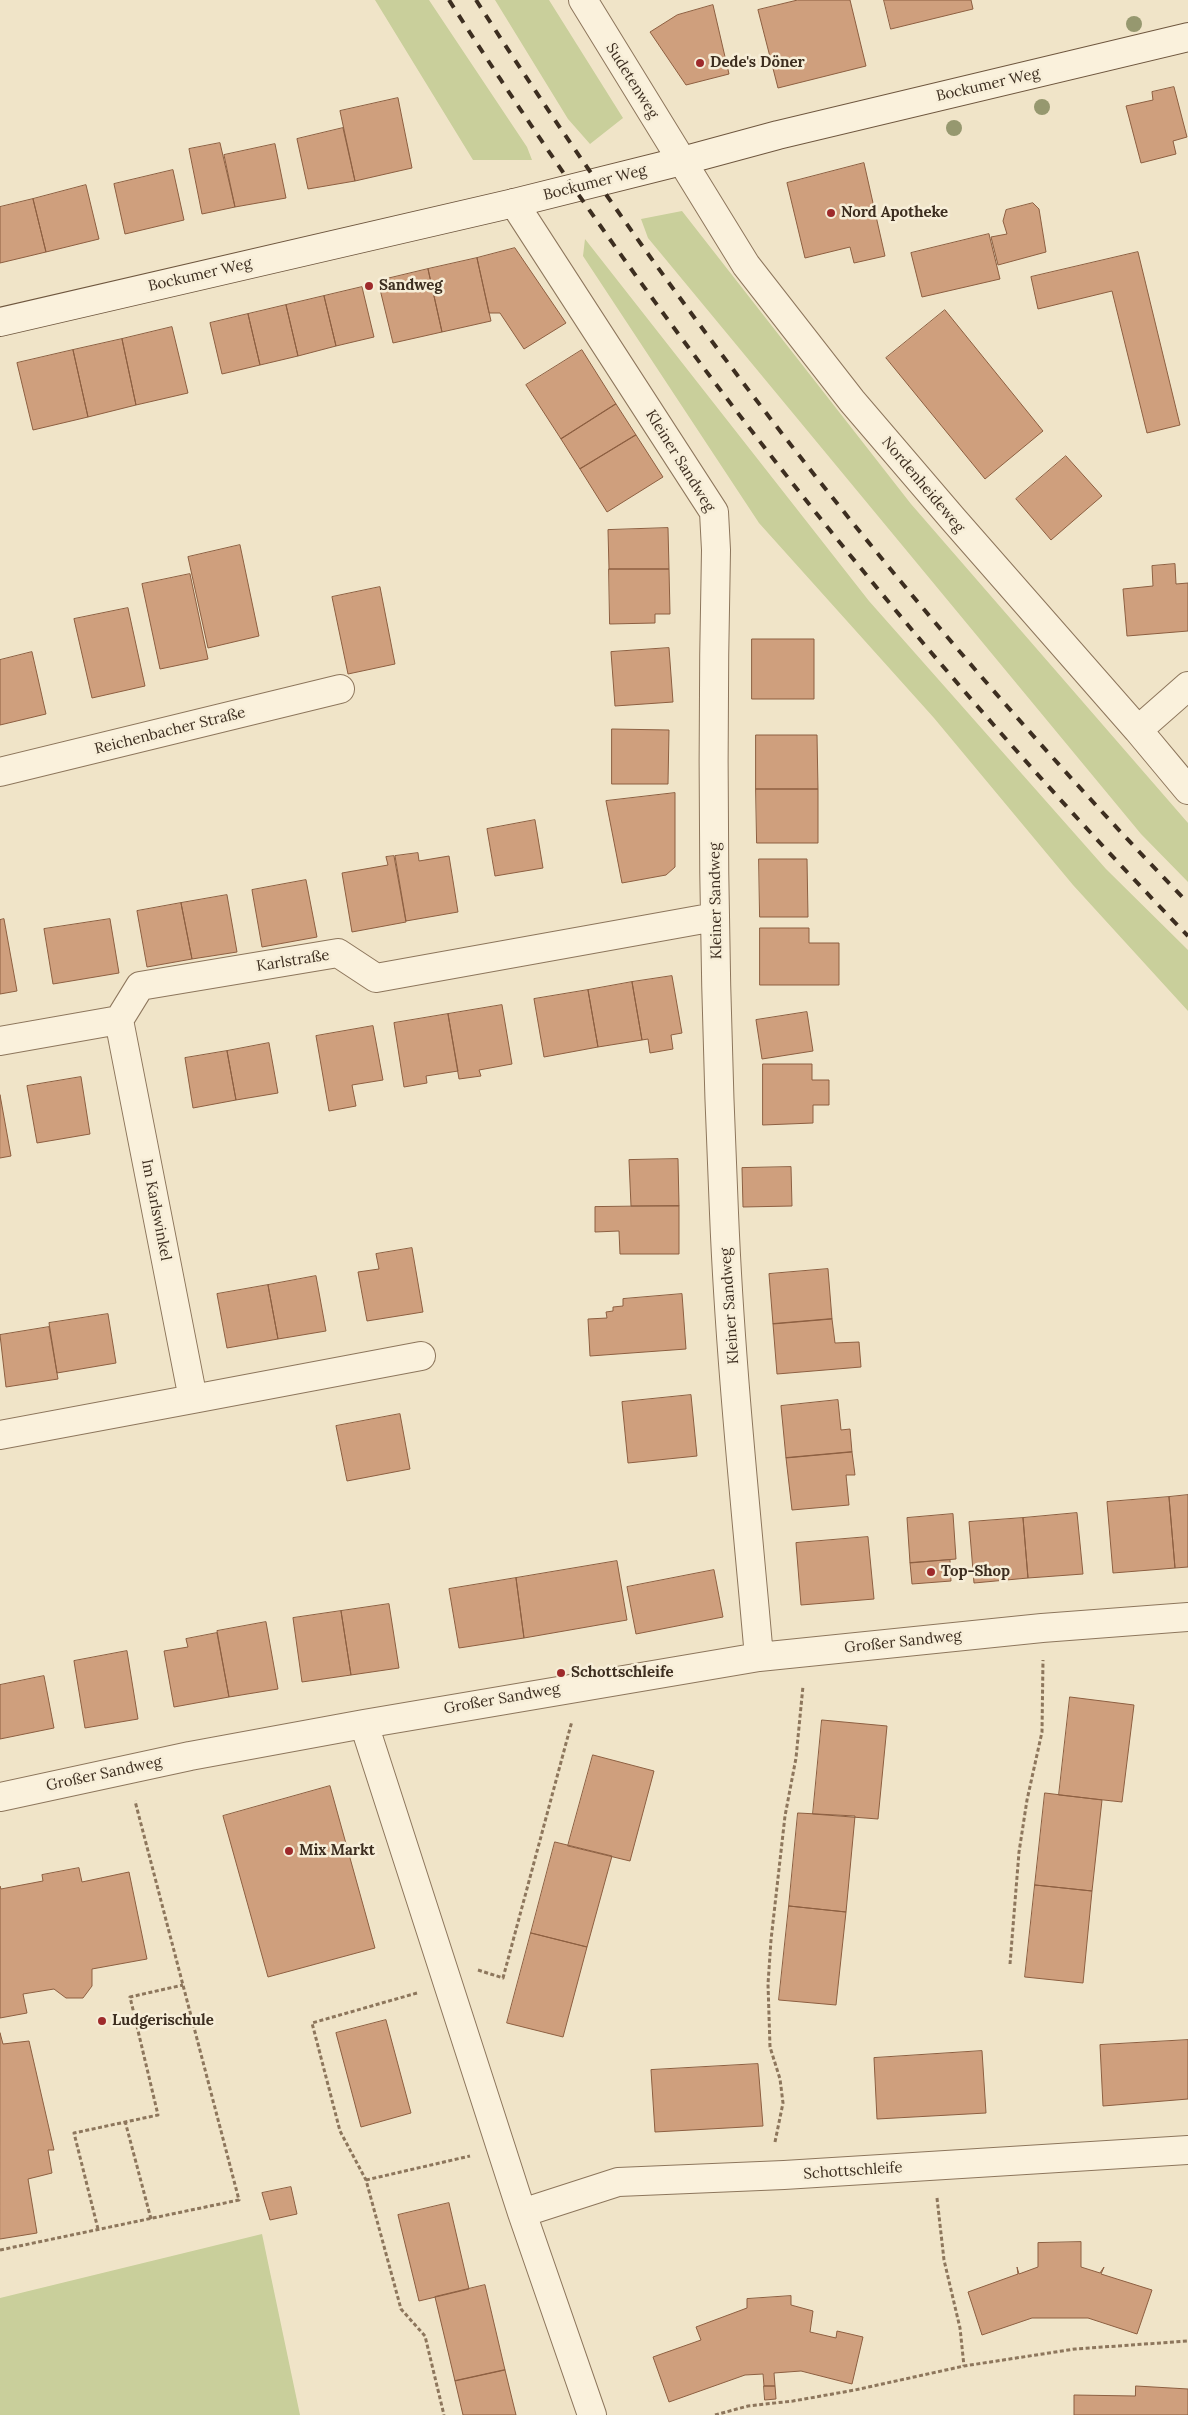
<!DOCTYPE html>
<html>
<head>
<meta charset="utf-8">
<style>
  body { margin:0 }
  canvas { display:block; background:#f0e4c8 }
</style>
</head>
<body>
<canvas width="1188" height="2415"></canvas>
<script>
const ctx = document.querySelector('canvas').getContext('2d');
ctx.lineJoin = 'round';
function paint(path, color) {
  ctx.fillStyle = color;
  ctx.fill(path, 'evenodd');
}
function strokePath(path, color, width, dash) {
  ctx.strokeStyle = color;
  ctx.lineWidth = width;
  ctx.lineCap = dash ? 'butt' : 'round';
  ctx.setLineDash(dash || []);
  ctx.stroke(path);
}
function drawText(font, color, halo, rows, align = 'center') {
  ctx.font = font + ' Lora,serif';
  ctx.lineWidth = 5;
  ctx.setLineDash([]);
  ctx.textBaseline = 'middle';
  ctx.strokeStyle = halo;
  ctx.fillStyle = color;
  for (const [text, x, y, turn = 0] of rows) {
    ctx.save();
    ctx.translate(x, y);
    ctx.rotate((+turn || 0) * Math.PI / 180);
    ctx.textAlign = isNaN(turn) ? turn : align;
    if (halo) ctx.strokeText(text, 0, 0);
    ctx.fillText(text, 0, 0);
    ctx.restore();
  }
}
paint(new Path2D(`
  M375,0H429L527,147L532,160H473Z
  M495,0H549L623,118L590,144L568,119Z
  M682,211L911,504L1188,823V882L1141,834L648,238L641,219Z
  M585,239L869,601L1106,869L1188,950V1011L1073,885L934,718L759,523L583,256Z
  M262,2234L300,2415H0V2298Z`), '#c9cf9b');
const building = new Path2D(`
  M798,0H850L866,66L778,88L758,10Z
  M884,0H971L973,9L891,29Z
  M713,5L729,74L686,85L650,32L677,15Z
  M1174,87L1187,137L1173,141L1176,154L1141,163L1126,106L1153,100L1152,92Z
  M398,98L412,168L355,181L340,111Z
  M343,128L355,181L308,189L297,139Z
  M220,143L235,207L202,214L189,149Z
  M275,144L286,198L235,207L224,155Z
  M864,163L885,256L854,263L850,247L805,258L787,183Z
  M173,170L184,220L125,234L114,184Z
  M86,185L99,239L46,252L33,199Z
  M33,199L46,252L0,263V207Z
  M1033,203L1039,209L1046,252L998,265L991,237L1007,234L1003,221L1006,210Z
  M989,234L1000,279L922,297L911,253Z
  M515,248L566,323L524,349L500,313H489L477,258Z
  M1138,252L1180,425L1147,433L1112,291L1038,309L1031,277Z
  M477,258L491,321L442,332L428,269Z
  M428,269L442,332L393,343L378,281Z
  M362,287L374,337L336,346L324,296Z
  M324,296L336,346L298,356L286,305Z
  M286,305L298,356L260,365L248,314Z
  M945,310L1043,431L985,479L886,358Z
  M248,314L260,365L222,374L210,323Z
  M172,327L188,393L136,405L122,339Z
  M122,339L136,405L88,417L73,350Z
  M73,350L88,417L33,430L17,363Z
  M582,350L616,404L561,439L526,385Z
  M616,404L636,435L580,469L561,439Z
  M636,435L663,477L607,512L580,469Z
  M1066,456L1102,496L1051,540L1016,499Z
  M668,528L669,569H609L608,530Z
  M240,545L259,636L208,648L188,557Z
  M1175,564L1176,584L1188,583V631L1127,636L1123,589L1153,586L1152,566Z
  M609,569H669L670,614H655V623L610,624Z
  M190,574L208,659L160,669L142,584Z
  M380,587L395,664L348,674L332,597Z
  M128,608L145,686L92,698L74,619Z
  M752,639H814V699H752Z
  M669,648L673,702L615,706L611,652Z
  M32,652L46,714L0,725V660Z
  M612,729L669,730L668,784H612Z
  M756,735H817L818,789H756Z
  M756,789H818V843H757Z
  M675,793V867L666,875L622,883L606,801Z
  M535,820L543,868L495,876L487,829Z
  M418,853L419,861L449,856L458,912L406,921L395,856Z
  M394,856L406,922L352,932L342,873L388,865L386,857Z
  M759,859H807L808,917H760Z
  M306,880L317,937L262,947L252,890Z
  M227,895L237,952L192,959L181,903Z
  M181,903L192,959L147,967L137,911Z
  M4,919L17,991L0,994V920Z
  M110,919L119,973L53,984L44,929Z
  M760,928H809V943H839V985H760Z
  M672,976L682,1033L671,1035L673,1049L650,1053L648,1039L642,1040L632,982Z
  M632,982L642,1040L598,1047L588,990Z
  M588,990L598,1047L544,1057L534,999Z
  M502,1005L512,1064L479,1070L481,1076L459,1079L448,1014Z
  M807,1012L813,1051L762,1059L756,1020Z
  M448,1014L458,1071L426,1076L427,1083L404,1087L394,1023Z
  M373,1026L383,1080L352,1085L356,1106L329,1111L316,1036Z
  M269,1043L278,1093L236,1100L227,1051Z
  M227,1051L236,1100L193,1108L185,1058Z
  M763,1064H812V1080H829V1105H813V1123L763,1125Z
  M81,1077L90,1134L37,1143L27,1086Z
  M0,1095L11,1156L0,1158Z
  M678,1159L679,1206H631L629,1160Z
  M791,1167L792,1206L743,1207L742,1168Z
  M679,1206V1254H620L619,1231L595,1232V1207Z
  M412,1248L423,1312L367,1321L358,1272L379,1269L376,1254Z
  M828,1269L832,1319L773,1324L769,1274Z
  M316,1276L326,1331L278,1339L268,1285Z
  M268,1285L278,1339L227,1348L217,1294Z
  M682,1294L686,1349L590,1356L588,1319L607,1318L606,1312L613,1311V1307L623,1306V1299Z
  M108,1314L116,1363L57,1373L49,1323Z
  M832,1319L835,1343L859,1342L861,1367L777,1374L773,1324Z
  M49,1327L58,1379L6,1387L0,1335Z
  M691,1395L697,1456L628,1463L622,1402Z
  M838,1400L841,1430L850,1429L852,1452L786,1458L781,1406Z
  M400,1414L410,1469L347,1481L336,1426Z
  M852,1452L855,1475H846L849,1505L792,1510L786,1458Z
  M1188,1495V1567L1175,1568L1169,1497Z
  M1169,1497L1175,1568L1113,1573L1107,1502Z
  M1077,1513L1083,1574L1028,1578L1023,1518Z
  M953,1514L956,1559L910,1563L907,1518Z
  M1023,1518L1028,1578L974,1583L969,1522Z
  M868,1537L874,1599L801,1605L796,1543Z
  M950,1560L951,1581L912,1584L910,1563Z
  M617,1561L627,1620L524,1638L516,1578Z
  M714,1570L723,1617L636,1634L627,1587Z
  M516,1578L524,1638L459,1648L449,1589Z
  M389,1604L399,1668L351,1675L341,1611Z
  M341,1611L351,1675L302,1682L293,1618Z
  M266,1622L278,1689L229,1697L217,1631Z
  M217,1633L229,1697L174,1707L164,1651L188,1647L186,1639Z
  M127,1651L138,1719L85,1728L74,1661Z
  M44,1676L54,1728L0,1739V1685Z
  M1070,1697L1134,1705L1122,1802L1059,1795Z
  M822,1720L887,1726L878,1819L813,1814Z
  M593,1755L654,1771L630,1861L568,1846Z
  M330,1786L375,1948L268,1977L223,1816Z
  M1045,1793L1102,1800L1092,1891L1035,1885Z
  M798,1813L855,1816L846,1912L789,1906Z
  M555,1842L612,1856L587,1947L531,1933Z
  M79,1868L82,1882L129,1872L147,1959L92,1969V1986L83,1998H66L54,1989L23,1994L27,2013L0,2018V1886L1,1889L43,1881L42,1875Z
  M1035,1885L1092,1891L1083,1983L1025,1977Z
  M789,1906L846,1912L836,2005L779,2000Z
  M531,1933L587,1947L563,2037L507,2023Z
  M386,2020L411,2113L361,2127L336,2033Z
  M0,2033L3,2044L29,2041L54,2150H48L52,2173L28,2179L37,2233L0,2239Z
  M1188,2040V2099L1103,2106L1100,2045Z
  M982,2051L986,2113L877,2119L874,2058Z
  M758,2064L763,2126L655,2132L651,2070Z
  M291,2187L297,2214L270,2220L262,2193Z
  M449,2203L469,2289L419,2301L398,2215Z
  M1081,2242V2267L1100,2273L1104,2267L1101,2274L1152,2290L1137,2334L1088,2318H1032L982,2335L968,2292L1018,2274L1017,2267L1019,2274L1038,2267V2243Z
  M485,2285L505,2370L455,2381L435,2297Z
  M791,2296V2305L813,2311L810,2332L836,2338L837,2331L863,2337L852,2384L801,2371L774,2373L775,2386H764L763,2374L745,2375L669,2402L653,2357L701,2340L696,2327L747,2308V2299Z
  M505,2370L516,2415H463L455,2381Z
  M764,2386H775L776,2399L765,2400Z
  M1136,2386L1188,2389V2415H1074V2395L1135,2396Z`);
paint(building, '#cf9f7d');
strokePath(building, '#8d5f41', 1);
const minor = new Path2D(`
  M583,0L746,265L852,401L953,519L1138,730L1188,790
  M514,203L714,512L716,550C711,770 714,992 724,1213C730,1361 746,1509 759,1657
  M1138,730L1188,686
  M0,772L340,689
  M0,1041L119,1020L140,986L338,953L376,978L715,917
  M193,1399L421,1356
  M0,1435L193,1399L119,1020
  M364,1724L522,2213L592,2415
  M0,1797L190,1756L364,1724L759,1657L1042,1628L1188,1617
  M522,2213L618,2182L784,2175L1188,2150`);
const secondary = new Path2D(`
  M0,322L514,203L682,161L778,135L1188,37`);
strokePath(minor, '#8d765c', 30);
strokePath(secondary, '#6f573f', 30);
strokePath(new Path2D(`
  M1010,1964L1019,1852L1027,1800L1042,1732L1043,1660
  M478,1970L503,1978L572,1721
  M417,1993L312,2023L340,2131L366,2180L401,2309L425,2336L444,2415
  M125,2121L151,2219
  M775,2142L783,2103L780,2079L770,2047L768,1984L771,1940L785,1816L796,1758L803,1686
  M366,2180L470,2156
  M937,2198L944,2260L960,2328L964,2366
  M98,2229L74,2133L158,2115L130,1997L183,1985
  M0,2250L239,2200L135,1801
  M715,2415L748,2406L793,2401L855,2390L964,2366L1075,2349L1188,2341`), '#8d765c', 3, [4, 2.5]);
strokePath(minor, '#faf1dc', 28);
strokePath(secondary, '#faf1dc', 28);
strokePath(new Path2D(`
  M449,0C663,336 912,650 1188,936
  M476,0C682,322 923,628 1188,903`), '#3d2e20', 4, [9, 9]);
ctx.fillStyle = '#96986f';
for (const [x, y] of [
  [1134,24],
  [1042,107],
  [954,128]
]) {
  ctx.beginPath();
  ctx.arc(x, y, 8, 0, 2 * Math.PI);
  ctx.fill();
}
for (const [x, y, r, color] of [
  [700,63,5,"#9e2a2b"],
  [831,213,5,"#9e2a2b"],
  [369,286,5,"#9e2a2b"],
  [931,1572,5,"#9e2a2b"],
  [561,1673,5,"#9e2a2b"],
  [289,1851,5,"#9e2a2b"],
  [102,2021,5,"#9e2a2b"]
]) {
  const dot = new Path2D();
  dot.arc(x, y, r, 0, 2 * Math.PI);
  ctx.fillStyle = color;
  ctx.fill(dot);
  strokePath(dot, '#f7eed8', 2);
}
drawText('bold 15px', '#3d2e20', '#f7eed8', [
  ["Dede's Döner",710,63],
  ["Nord Apotheke",841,213],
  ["Sandweg",379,286],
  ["Top-Shop",941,1572],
  ["Schottschleife",571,1673],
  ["Mix Markt",299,1851],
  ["Ludgerischule",112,2021]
], 'left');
drawText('15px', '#3d2e20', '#f7eed8', [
  ["Sudetenweg",632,81,58],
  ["Bockumer Weg",988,85,-13],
  ["Bockumer Weg",595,183,-14],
  ["Bockumer Weg",200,275,-13],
  ["Kleiner Sandweg",680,461,58],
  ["Nordenheideweg",923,485,50],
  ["Reichenbacher Straße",170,731,-14],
  ["Kleiner Sandweg",716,901,-91],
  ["Karlstraße",293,961,-9],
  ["Im Karlswinkel",156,1210,79],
  ["Kleiner Sandweg",730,1306,-94],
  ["Großer Sandweg",903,1642,-6],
  ["Großer Sandweg",502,1699,-10],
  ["Großer Sandweg",104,1774,-12],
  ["Schottschleife",853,2171,-4]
]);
</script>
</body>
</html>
